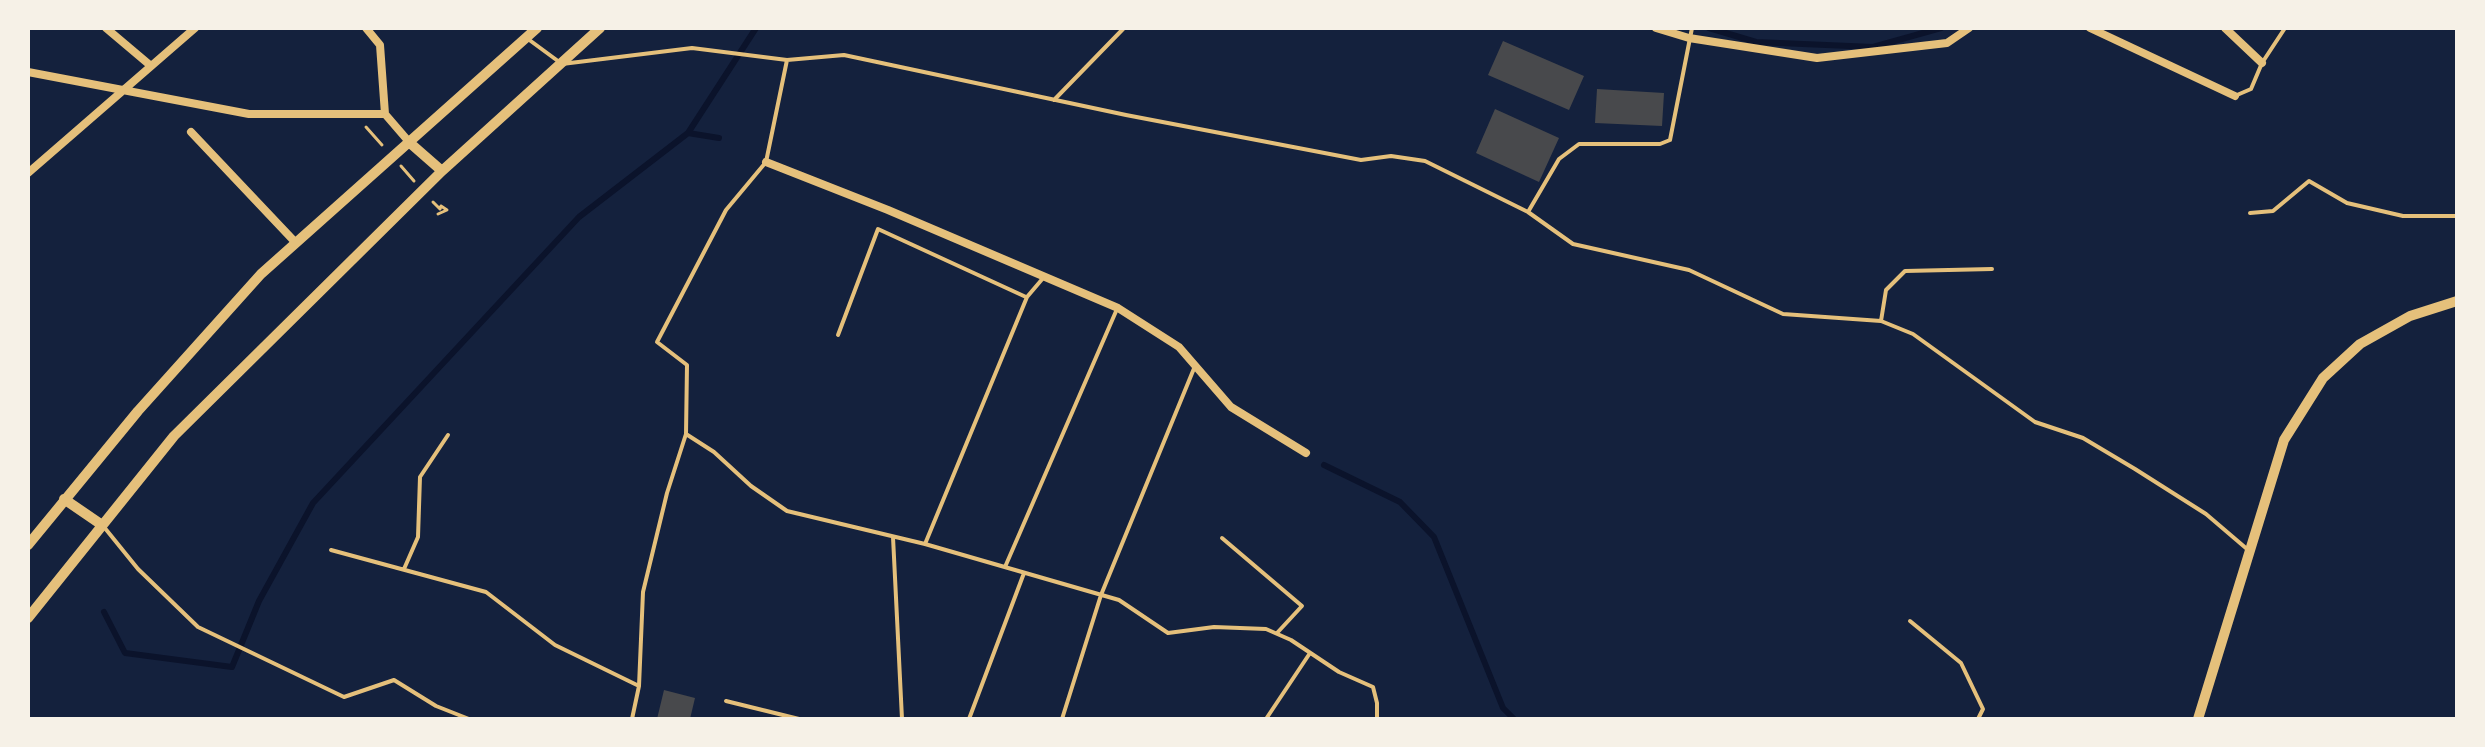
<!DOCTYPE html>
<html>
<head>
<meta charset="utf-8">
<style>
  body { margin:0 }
  #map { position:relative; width:2485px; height:747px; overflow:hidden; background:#14213d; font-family:"Roboto Condensed",sans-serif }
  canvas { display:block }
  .frame { position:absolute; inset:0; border:30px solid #f6f1e7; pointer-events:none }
</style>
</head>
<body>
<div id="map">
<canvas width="2485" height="747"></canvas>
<div class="frame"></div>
</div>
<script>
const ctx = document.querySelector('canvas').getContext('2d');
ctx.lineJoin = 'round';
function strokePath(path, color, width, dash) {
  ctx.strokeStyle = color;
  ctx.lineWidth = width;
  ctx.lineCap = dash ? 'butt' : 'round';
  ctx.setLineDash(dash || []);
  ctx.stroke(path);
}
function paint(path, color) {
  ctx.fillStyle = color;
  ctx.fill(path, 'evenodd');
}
strokePath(new Path2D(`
  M1709,28L1756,42L1873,47L1941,28
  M688,133L756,28
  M1324,465L1400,502L1434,537L1503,708L1514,719
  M104,612L125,653L232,667L259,601L313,503L579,217L688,133L719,138`), '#0b132b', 6);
paint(new Path2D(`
  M1503,41L1584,76L1569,110L1488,75Z
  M1597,89L1664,93L1662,126L1595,123Z
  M1495,109L1559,138L1539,182L1476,153Z
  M664,690L695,698L690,719H657Z`), '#48494c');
strokePath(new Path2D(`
  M366,127L382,145
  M401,166L414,181
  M433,202L440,209L441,206L447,210L438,214`), '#e5c07b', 3);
strokePath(new Path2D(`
  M528,39L562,64L692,48L787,60L844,55L1126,115L1361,160L1391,156L1425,161L1528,212L1573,244L1689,270L1783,314L1881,321L1913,334L2035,422L2083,438L2135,469L2206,514L2247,549
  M2237,95L2251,89L2262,63L2285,28
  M1054,100L1124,28
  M1528,212L1559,159L1579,144H1660L1670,140L1692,28
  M2250,213L2273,211L2309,181L2347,203L2403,216H2457
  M1881,321L1886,290L1905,271L1992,269
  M838,335L878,229L1026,297
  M686,434L687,365L657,342L726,210L766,162L787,60
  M104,527L138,569L198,627L344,697L394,680L436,706L469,719
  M893,537L902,719
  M1222,538L1302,606L1277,633
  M925,544L1027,297L1044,277
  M331,550L486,592L555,645L639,686
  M1005,567L1117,309
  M404,569L418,537L420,477L448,435
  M1910,621L1961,663L1983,709L1978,719
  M726,701L799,719
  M586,719H611
  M632,719L639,686L643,592L667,493L686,434L714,452L751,486L787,511L925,544L1119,600L1168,633L1214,627L1266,629L1291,640L1339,672L1373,687L1377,703V719
  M969,719L1024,573
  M1062,719L1101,595L1195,366
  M1266,719L1310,653`), '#e5c07b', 4);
strokePath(new Path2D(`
  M106,28L151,66
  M366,28L380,45L385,114
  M1656,28L1689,38L1817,58L1947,43L1969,28
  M2090,28L2235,96
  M2225,28L2262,63
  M28,72L249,114H385
  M385,114L410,143
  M191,132L296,243
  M766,162L888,210L1118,308L1179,347L1231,407L1306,453
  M28,173L195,28`), '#e5c07b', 8);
strokePath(new Path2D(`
  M410,143L442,171
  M64,499L102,525
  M28,545L138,411L261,274L537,28
  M28,618L174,436L442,171L600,28
  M2198,719L2284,440L2323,378L2360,344L2410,316L2457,301`), '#e5c07b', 10);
</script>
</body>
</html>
